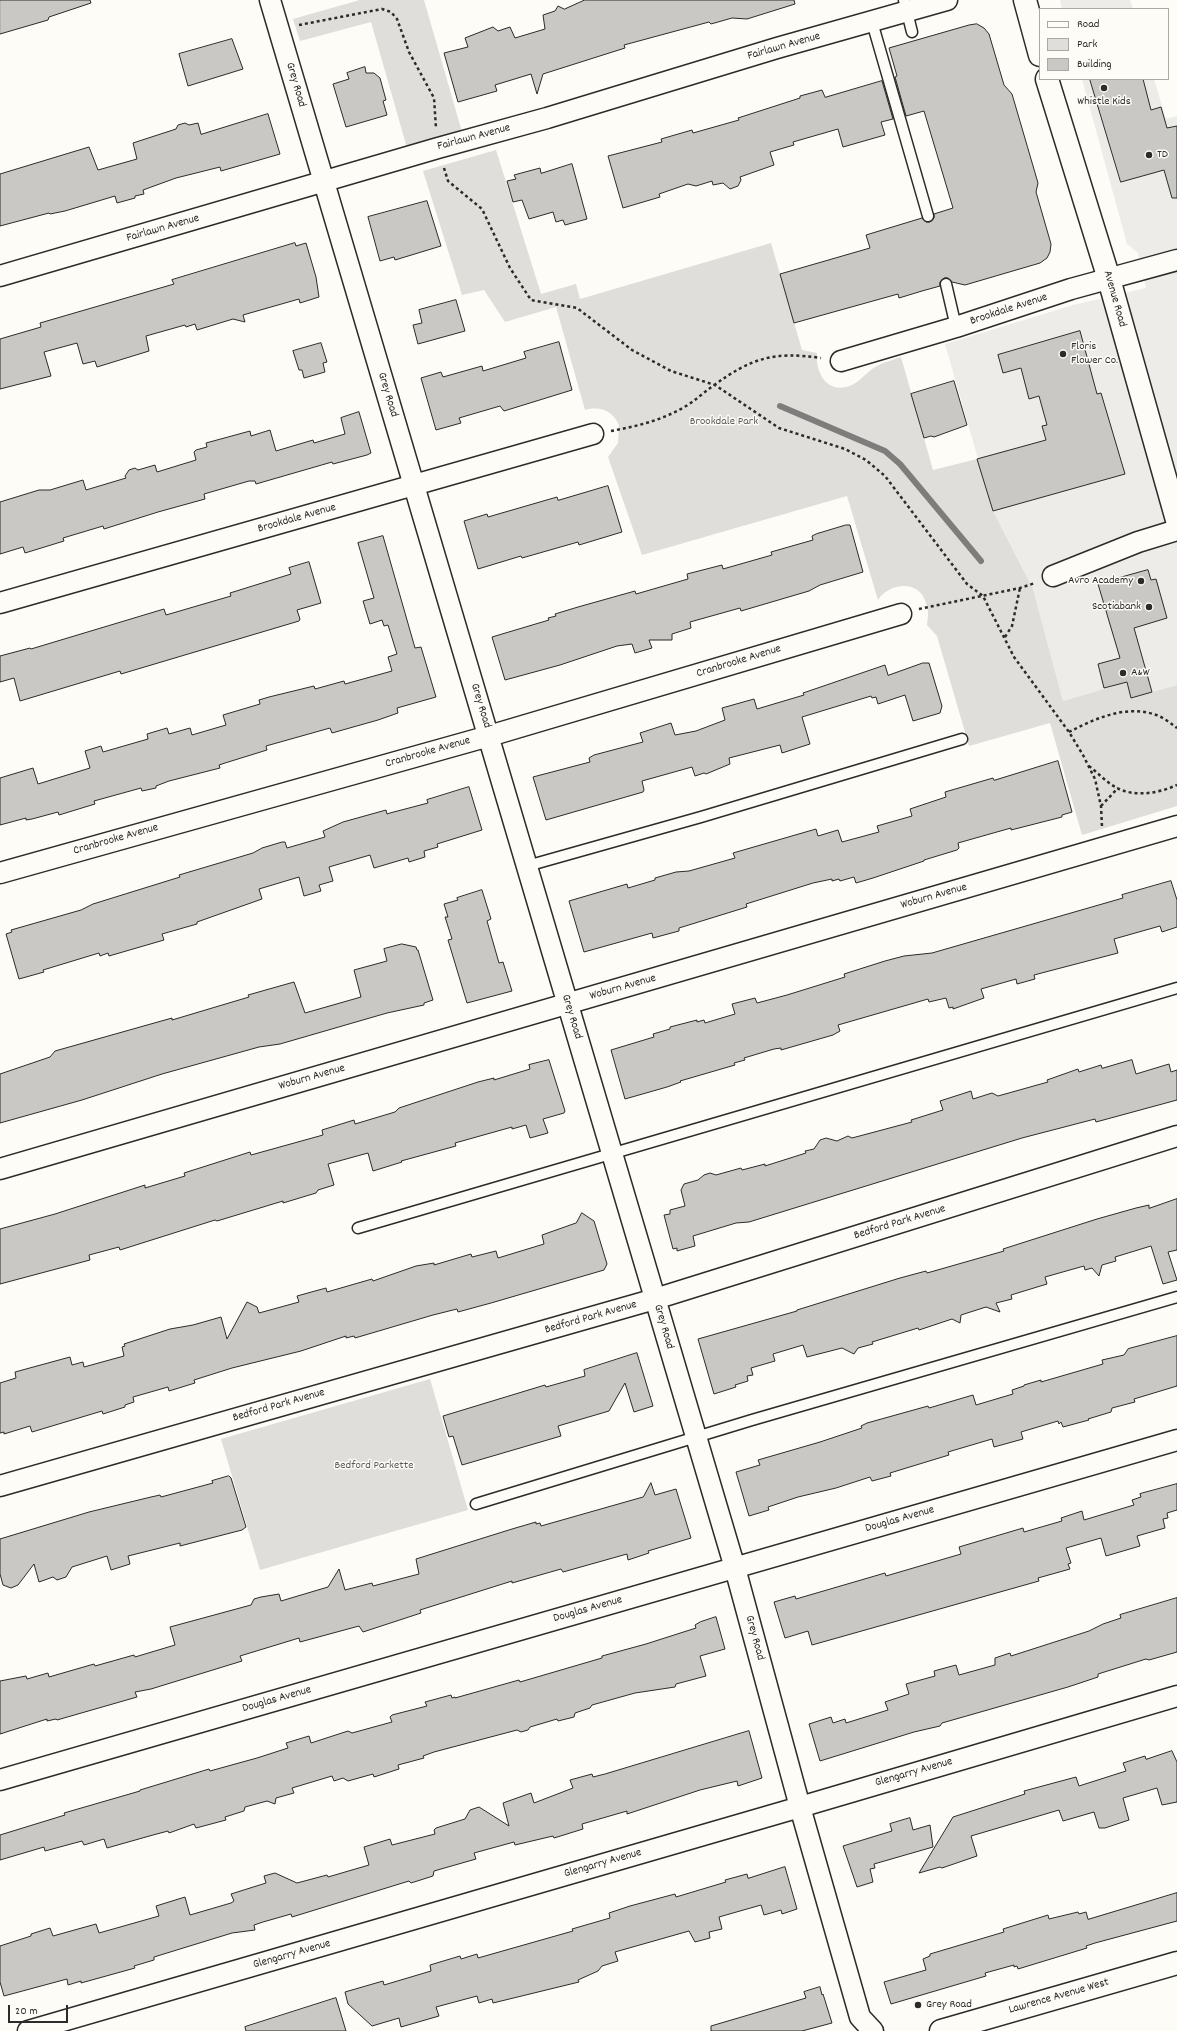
<!DOCTYPE html>
<html>
<head>
<meta charset="utf-8">
<style>
  body { margin:0 }
  #map { position:relative; width:1177px; height:2031px; overflow:hidden; background:#fdfcf7; font-family:Dekko,sans-serif }
  canvas { display:block }
  .legend { position:absolute; left:1039px; top:8px; width:130px; height:72px; box-sizing:border-box; background:#fdfcf7; border:1px solid #a9a8a5; margin:0; padding:5px 7px; list-style:none; font-size:12px; color:#2b2b2b }
  .legend li { display:flex; align-items:center; gap:8px; height:20px }
  .legend b { width:20px; border:1px solid #a9a8a5 }
  .scale { position:absolute; left:8px; top:2005px; width:60px; height:18px; box-sizing:border-box; border:2px solid #2b2b2b; border-top:0; padding-left:5px; font-size:12px; line-height:14px; white-space:nowrap; color:#2b2b2b; -webkit-text-stroke:3px #fdfcf7; paint-order:stroke }
</style>
</head>
<body>
<div id="map">
<canvas width="1177" height="2031"></canvas>
<ul class="legend">
<li><b style="height:5px;background:#fdfcf7"></b>Road</li>
<li><b style="height:11px;background:#dfdeda"></b>Park</li>
<li><b style="height:11px;background:#c9c8c4"></b>Building</li>
</ul>
<div class="scale">20 m</div>
</div>
<script>
const ctx = document.querySelector('canvas').getContext('2d');
ctx.lineJoin = 'round';
function paint(path, color) {
  ctx.fillStyle = color;
  ctx.fill(path, 'evenodd');
}
function strokePath(path, color, width, dash) {
  ctx.strokeStyle = color;
  ctx.lineWidth = width;
  ctx.lineCap = dash ? 'butt' : 'round';
  ctx.setLineDash(dash || []);
  ctx.stroke(path);
}
function drawText(font, color, halo, rows, align = 'center') {
  ctx.font = font + ' Dekko,sans-serif';
  ctx.lineWidth = 3;
  ctx.setLineDash([]);
  ctx.textBaseline = 'middle';
  ctx.strokeStyle = halo;
  ctx.fillStyle = color;
  for (const [text, x, y, turn = 0] of rows) {
    ctx.save();
    ctx.translate(x, y);
    ctx.rotate((+turn || 0) * Math.PI / 180);
    ctx.textAlign = isNaN(turn) ? turn : align;
    if (halo) ctx.strokeText(text, 0, 0);
    ctx.fillText(text, 0, 0);
    ctx.restore();
  }
}
paint(new Path2D(`
  M1060,0H1130L1133,9H1062Z
  M1082,79H1154L1166,119L1177,116V685L1131,698L1126,682L1063,701L1033,589L993,511L945,344L1073,305L1146,288L1138,253L1127,244Z`), '#edece8');
paint(new Path2D(`
  M360,0H424L462,132L407,148L371,22L300,41L293,19Z
  M496,150L541,294L576,284L580,299L771,243L802,350L817,353C815,375 829,395 852,385C862,380 867,371 877,366C884,362 893,360 901,357L933,470L977,459L993,511L1033,589L1063,701L1127,682L1131,698L1177,685V806L1082,835L1050,723L969,746L937,636L927,625C928,618 929,610 926,603C919,579 889,583 878,600L847,496L642,555L608,457L618,443L619,425C612,410 600,406 585,410L556,307L505,322L484,290L462,295L423,171Z
  M430,1379L468,1510L260,1570L221,1439Z`), '#dfdeda');
strokePath(new Path2D(`
  M780,406L885,451L900,464L981,561`), '#7e7d7b', 6);
const building = new Path2D(`
  M0,0H90L91,3L49,17L48,20L0,34Z
  M585,0H794L795,4L747,19L732,18L711,24L709,22L624,45L625,48L543,74L537,94L531,74L495,85L497,91L458,102L444,53L468,47L465,38L493,27L498,31L510,27L515,38L545,29L543,15L555,11L558,6L564,9Z
  M977,24L984,28L989,34L1004,85L1012,94L1038,183L1036,192L1051,244L1050,252L1047,258L1040,263L965,285L952,282L948,278H944L940,282V286L922,291L899,298L898,294L794,323L780,274L870,248L866,235L922,218L926,222H930L934,218V214L953,208L924,111L906,116L895,77L897,76L889,48L969,25Z
  M232,39L243,69L188,86L179,54Z
  M365,67L366,73H374L380,78L386,100L383,101L387,115L346,127L333,84L349,79L347,73Z
  M1090,79H1143L1151,110L1161,107L1167,128L1177,126V198H1172L1164,170L1121,182Z
  M882,81L893,119L881,122L885,135L843,147L838,129L793,142L794,145L770,152L774,165L740,177L741,180L738,186L730,189L723,183L713,185L712,181L696,186L688,184L659,194L660,197L623,208L608,156L662,142L661,139L692,130L693,133L739,120L738,118L800,98V96L822,90L825,97Z
  M268,114L280,154L221,171L220,167L176,178L143,190L144,194L135,196V198L117,203L115,196L65,211L50,214L49,213L0,226V174L89,147L98,170L137,159L133,143L176,129L178,125L185,123L189,125L198,123L201,134Z
  M572,164L587,219L565,225L563,220L556,222L553,212L529,219L522,200L513,202L507,181L516,179L514,175L540,168L541,173Z
  M427,201L441,246L395,260L394,257L380,261L368,217Z
  M295,243L296,246L306,243L316,277L319,297L300,303L299,299L243,315L245,322L233,319L197,330L195,324L186,327L185,325L146,336L149,351L97,367L95,361L83,364L77,343L44,352L51,376L0,389V339L41,327L40,323L174,284L172,280Z
  M456,300L465,331L418,344L413,325L422,323L419,310Z
  M1080,331L1097,394L1101,393L1125,474L993,511L977,459L1046,440L1042,426L1047,425L1039,396L1029,399L1021,368L1003,373L998,355Z
  M559,342L572,390L504,411L500,406L459,418L461,423L436,430L421,378L441,372L443,377L482,366L483,371L526,358L524,352Z
  M321,343L327,362L323,363L325,372L304,378L302,370H299L293,351Z
  M954,381L967,425L934,437L931,436L924,438L911,394Z
  M359,412L371,453L367,455L333,464L332,462L256,484L255,481H249L204,494L205,499L158,512L104,529L103,526L63,538L64,541L25,553L23,547L0,554V502L39,490H50L83,480L86,490L126,478L125,476L129,470L135,468L138,470L155,465L157,472L196,460L194,452L196,450L207,447L206,443L250,431L251,436L270,430L276,451L313,440L314,443L345,434L341,418Z
  M608,486L622,532L579,545L578,542L522,558L521,556L478,569L464,521L487,514L488,517L557,497L558,500Z
  M846,525H850L863,572L820,585L809,591L741,611L740,608L690,622L691,628L672,634V640H649L652,648L635,653L632,644L617,646L560,665L505,680L492,637L549,620L548,618L556,616L555,614L578,607L635,591L636,594L688,579L687,574L722,565L723,569L772,555L771,552L813,540L812,536L816,534Z
  M383,536L415,648L421,647L436,697L397,708L398,713L378,720L332,733L330,728L266,746L267,750L225,763L219,765L220,768L169,781L156,786V788L142,791L141,788L94,801L95,804L59,815L58,812L32,819L26,820V818L0,825V778L33,768L38,784L90,768L85,751L101,746L103,752L148,739L147,734L167,728L169,734L190,728L192,735L226,725L223,715L260,704L259,700L269,697L314,686L315,689L344,681L345,684L392,671L388,657L397,654L388,625L384,626L382,620L370,624L363,601L374,598L358,543Z
  M309,562L321,603L297,610L300,619L299,621L121,674L120,671L20,701L14,678L0,682V656L30,648L31,649L164,609L166,615L231,596L230,593L291,574L289,568Z
  M1148,570L1151,580L1156,579L1167,618L1134,628L1152,692L1131,698L1127,682L1104,688L1098,664L1120,658L1098,584Z
  M923,663H929L942,706L940,713L913,721L905,695L878,704L876,697L872,698L871,696L802,717L810,744L782,753L780,745L729,758L730,764L706,774L704,773L695,776L692,767L642,781L644,790L643,792L546,820L533,777L590,762L589,758L594,755L643,742L640,733L671,723L675,735L696,731L725,720L722,708L754,699L757,709L804,695L803,693L885,665L888,675Z
  M1058,761L1072,812L1062,815V817L1011,830V828L958,843L959,848L957,850L924,860V861L873,878L856,883L854,877L840,881L839,879L832,881V879L813,883L746,904L747,907L679,928V931L653,938L652,933L584,952L569,901L627,884L628,888L655,880V878L676,872L689,871L735,858L733,853L816,829L818,836L838,830L842,842L879,832L877,826L912,816L910,809L946,797L945,792L993,778L994,780Z
  M469,787L482,830L437,844L438,847L424,851L425,857L409,862L408,858L374,868L370,855L329,867L333,881L319,885L321,891L304,896L299,877L259,889L262,899L197,922V924L162,934L164,940L109,956L108,953L100,956L99,953L43,970L44,972L19,979L6,934L12,932L11,930L81,910L93,904L180,877L179,875L253,853L262,848L282,842H285L287,848L325,837L323,831L343,822L386,810L387,814L390,813L428,803L427,800Z
  M1171,881L1177,900V927L1162,932L1160,926L1114,939L1118,953L1034,975L1035,979L1017,984L1016,979L981,989L984,998L953,1009V1007L949,1008L946,998L929,1002L928,999L838,1025L840,1031L833,1035L781,1050V1048L774,1049L744,1058L745,1060L734,1063L735,1065L680,1081L681,1082L667,1087L625,1099L611,1050L654,1037L653,1034L670,1029V1027L697,1020V1022L704,1020L705,1023L735,1014L732,1004L755,998L757,1003L787,995L845,977L844,974L885,961L904,956L932,953L1123,898L1122,895Z
  M482,890L491,919L487,921L499,963L503,962L512,991L467,1003L448,940L452,939L445,917H448L444,904L458,900L457,898Z
  M402,944L416,947L417,950H418L433,1000L424,1003V1005L387,1013L280,1044L259,1047L162,1074L82,1100L0,1123V1074L50,1057L55,1051L172,1018V1020L249,997L248,995L294,982L305,1013L361,997L354,970L387,961L384,949Z
  M549,1060L565,1111L564,1113L543,1119L548,1133L530,1138L526,1125L512,1129V1127L455,1143L456,1146L401,1161L402,1162L373,1171L368,1153L328,1164L334,1185L318,1190L316,1193L283,1203V1201L217,1221L215,1220L120,1250L119,1247L89,1255L90,1260L0,1284V1229L55,1214L145,1185V1188L185,1176L184,1173L250,1152L251,1155L323,1135L322,1130L354,1120L355,1124L395,1112L399,1108L478,1082L494,1078V1080L530,1069L529,1065Z
  M1132,1060L1136,1074L1169,1064L1171,1072L1177,1070V1100L1096,1122L1095,1119L1022,1138L749,1222L736,1223L693,1236L695,1246L677,1251V1248L673,1249L664,1215L670,1214V1210L685,1206L681,1190L684,1184L698,1180L704,1175L710,1173L716,1175L741,1168L742,1170L765,1164V1166L806,1153L805,1151L814,1149L820,1140L826,1138L837,1141L848,1136L852,1138L912,1122L911,1120L943,1110L940,1101L971,1091L973,1099L992,1093L998,1096L1048,1082L1047,1080L1078,1069L1079,1072L1101,1065L1102,1068Z
  M1177,1199V1250L1168,1252L1177,1280L1163,1284L1151,1246L1115,1257L1116,1261L1102,1265L1099,1276L1092,1268L1085,1270L1084,1266L1045,1277L1047,1284L1011,1295L1012,1299L996,1303L1000,1312L986,1307L961,1315L960,1323L952,1319L919,1330L918,1328L872,1342L873,1344L858,1348L854,1354L842,1348L807,1357L803,1345L773,1354L775,1361L751,1368L753,1375L747,1376L748,1381L735,1385L736,1387L714,1394L698,1339L797,1311V1310L900,1278L926,1271L927,1273L1004,1251L1003,1249L1097,1219L1136,1208L1149,1205V1208Z
  M582,1213L594,1221L607,1264L604,1270L491,1303L458,1312L457,1309L433,1315L355,1338L354,1336L346,1338V1336L301,1351L232,1368L194,1380L195,1383L169,1391L168,1387L133,1397L134,1402L125,1405V1407L103,1414L102,1411L32,1432L30,1426L4,1434V1432L0,1433V1383L16,1378L15,1372L70,1357L72,1365L83,1362L84,1367L124,1356L122,1347L125,1346L124,1344L170,1329L193,1325L221,1317L227,1339L247,1302L257,1307L259,1313L299,1302L297,1296L326,1288L327,1292L372,1279L373,1281L416,1266L434,1263V1265L471,1254L472,1257L496,1251L498,1258L544,1244L542,1235L576,1223Z
  M1177,1336V1386L1134,1399L1135,1402L1112,1408L1111,1412L1088,1419L1089,1420L1063,1427L1061,1422L1059,1424L1058,1421L1021,1432L1023,1439L994,1447L992,1439L948,1452L949,1455L890,1473L891,1476L872,1481L870,1477L836,1488L798,1497L768,1507L769,1510L749,1516L736,1472L760,1465L758,1460L820,1442L862,1428L861,1426L867,1423L928,1406L929,1408L973,1395L976,1405L1013,1394L1012,1390L1024,1386V1385L1041,1380V1382L1103,1364L1102,1360L1124,1355L1128,1349Z
  M637,1353L653,1406L634,1412L625,1383L609,1411L558,1426L561,1436L462,1465L453,1436L449,1437L443,1416L545,1385L546,1387L585,1376L584,1370Z
  M229,1476L231,1478L246,1527L242,1530L180,1546V1543L128,1556L130,1564L111,1570L107,1556L72,1567L66,1577L57,1580L53,1577L39,1582L34,1564L18,1585L11,1588L3,1585L0,1574V1539L89,1512L151,1497L160,1495L161,1497L213,1483L212,1481Z
  M651,1483L655,1495L676,1489L691,1538L648,1551L649,1553L628,1560L627,1554L563,1572L561,1569L512,1583V1581L420,1610L421,1613L363,1632L359,1626L300,1642L299,1638L240,1656L242,1661L151,1689L135,1692L137,1697L57,1720L56,1719L47,1721V1719L0,1734V1681L26,1676L27,1679L48,1673L49,1677L94,1664L95,1666L134,1655L135,1657L175,1645L170,1627L251,1605L254,1599L261,1597L279,1594L281,1601L328,1587L339,1569L345,1590L372,1583L373,1586L419,1574L416,1559L512,1529L536,1522V1524L540,1523L541,1526L643,1497Z
  M1177,1484V1510L1167,1513L1168,1518L1163,1519L1165,1528L1137,1536L1140,1546L1106,1556L1101,1538L1066,1548L1071,1563L1068,1564L1070,1569L1038,1578L1039,1581L812,1645L808,1631L785,1638L774,1602L795,1596L796,1599L885,1573L886,1576L961,1554L959,1547L1023,1528L1024,1532L1062,1521L1061,1518L1082,1511L1084,1520L1134,1505L1132,1500L1141,1497L1140,1494Z
  M1177,1598V1652L1149,1660L1146,1659L1098,1674V1677L1068,1687L942,1723L940,1726L914,1732L820,1761L809,1724L831,1717L833,1723L845,1719L846,1723L888,1710L885,1702L909,1694L906,1684L935,1676L934,1671L956,1665L959,1675L995,1665V1658L1010,1653L1011,1656L1089,1631L1103,1624L1121,1618L1120,1615Z
  M716,1617L725,1649L700,1656L706,1676L676,1684L675,1687L635,1693L592,1705L590,1708L575,1713L574,1717L558,1721L557,1719L530,1727L528,1730L521,1732L517,1730L434,1752L423,1756L424,1758L398,1765L399,1769L374,1777L373,1774L348,1781L343,1778L334,1781L332,1776L292,1788L294,1793L276,1798L275,1804L267,1801L245,1807L244,1811L225,1817L226,1820L196,1828L194,1824L169,1833L168,1831L153,1835L107,1848L104,1839L84,1845L82,1841L45,1851L44,1847L0,1860V1835L65,1815L64,1813L140,1791V1790L209,1769L210,1771L257,1758L288,1748L286,1743L309,1736L311,1743L348,1731L352,1733L392,1722L390,1717L392,1715L427,1706L425,1702L451,1695L452,1698L455,1697V1698L519,1680L520,1682L602,1658V1656L646,1644L696,1628L695,1625L700,1622Z
  M749,1731L762,1778L738,1786L737,1781L700,1790L627,1814V1811L582,1824L583,1829L554,1838L553,1836L515,1845L514,1842L474,1853L476,1859L434,1871L433,1876L411,1883L409,1881L292,1917L291,1914L263,1922L254,1925L255,1930L232,1933L154,1957V1960L134,1966L135,1968L81,1983V1981L68,1985L67,1979L4,1996L0,1982V1946L31,1936V1934L50,1928L53,1936L96,1924L99,1933L159,1916L156,1906L185,1897L190,1915L231,1903L234,1901L231,1894L266,1883L264,1876L275,1873L297,1883L327,1875L328,1877L369,1865L364,1847L390,1839L392,1845L435,1834L434,1830L436,1828L465,1819L470,1810L479,1807L509,1826L503,1803L531,1793L534,1803L573,1788L570,1780L592,1774L593,1777L605,1774Z
  M1172,1751L1177,1762V1802L1162,1805L1157,1788L1123,1798L1129,1820L1105,1828H1099L1094,1812L1063,1821L1059,1810L971,1836L977,1856L942,1868L940,1867L919,1873L953,1817L1025,1794L1024,1791L1076,1777L1079,1786L1126,1771L1123,1763L1145,1756L1146,1759Z
  M910,1818L913,1830L930,1825L933,1847L874,1864L875,1868L870,1869L873,1882L857,1887L843,1846L892,1831L890,1824Z
  M785,1867L797,1909L782,1914L781,1910L764,1915L761,1905L719,1917L722,1929L709,1932L710,1938L695,1942L689,1931L615,1952L618,1961L602,1966L598,1971L578,1980L579,1982L493,2003L492,1999L479,2003L477,1996L436,2007L439,2016L401,2027L399,2018L372,2026L348,2004L345,1992L383,1981L384,1985L431,1971L430,1965L460,1956L461,1959L477,1954L478,1958L573,1931L572,1929L610,1918L609,1913L630,1906L675,1894L676,1897L726,1882L725,1880L747,1874L748,1878Z
  M1177,1893V1921L1095,1943L1086,1946L1087,1948L1018,1969L1017,1966L1014,1967V1965L985,1973L986,1976L891,2004L884,1982L926,1970L923,1959L930,1956V1954L1004,1932L1003,1929L1048,1915L1049,1919L1078,1912L1079,1914L1086,1912L1088,1919Z
  M820,1987L822,1995L823,1994L832,2023L802,2031H711V2026L806,1998L804,1992Z
  M336,1998L346,2031H246L245,2027Z`);
paint(building, '#c9c8c4');
strokePath(building, '#2b2b2b', 1);
const service = new Path2D(`
  M904,0L912,32
  M872,22L928,216
  M946,284L956,327
  M527,866L701,817L962,739
  M358,1228L1177,988
  M476,1504L752,1420L1177,1297`);
const minor = new Path2D(`
  M270,0L735,1568L800,1807L860,2017L873,2031
  M0,276L438,148L547,118L777,48L947,0
  M841,361L956,327L1071,289L1177,260
  M1053,576L1138,542L1177,530
  M0,603L593,434
  M0,873L489,736L901,614
  M0,1169L1177,826
  M0,1486L655,1299L1177,1136
  M0,1780L1177,1440
  M28,2031L800,1807L1177,1696`);
const secondary = new Path2D(`
  M1025,0L1040,55
  M1047,79L1109,279L1177,520
  M941,2031L1177,1963`);
strokePath(service, '#2b2b2b', 13);
strokePath(minor, '#2b2b2b', 23);
strokePath(secondary, '#2b2b2b', 25);
strokePath(new Path2D(`
  M299,25L382,9L391,12L397,19L409,52L434,98L436,128
  M444,168L448,181L482,209L510,268L531,300L577,308L632,350L671,371L715,385L779,428L845,449L866,460L885,476L967,584L983,596L1014,657L1069,732L1083,755L1095,779L1101,806L1102,827
  M611,431C638,426 663,420 686,406C696,400 704,392 713,386C751,358 774,351 821,358
  M919,609L1020,588L1035,583
  M1005,637L1012,626L1020,588
  M1069,732C1094,719 1125,705 1153,714C1162,716 1170,723 1177,728
  M1089,766C1098,773 1108,784 1119,789C1137,797 1159,793 1177,785
  M1101,806L1118,788`), '#2b2b2b', 2.5, [3, 3]);
strokePath(service, '#fdfcf7', 10);
strokePath(minor, '#fdfcf7', 20);
strokePath(secondary, '#fdfcf7', 22);
for (const [x, y, r, color] of [
  [1104,88,4,"#2b2b2b"],
  [1149,155,4,"#2b2b2b"],
  [1063,354,4,"#2b2b2b"],
  [1141,581,4,"#2b2b2b"],
  [1149,607,4,"#2b2b2b"],
  [1123,673,4,"#2b2b2b"],
  [918,2005,4,"#2b2b2b"]
]) {
  const dot = new Path2D();
  dot.arc(x, y, r, 0, 2 * Math.PI);
  ctx.fillStyle = color;
  ctx.fill(dot);
  strokePath(dot, '#fdfcf7', 1.5);
}
drawText('12px', '#2b2b2b', '#fdfcf7', [
  ["Fairlawn Avenue",784,47,-16],
  ["Grey Road",295,85,74],
  ["Fairlawn Avenue",474,138,-15],
  ["Fairlawn Avenue",163,229,-16],
  ["Avenue Road",1114,299,74],
  ["Brookdale Avenue",1009,310,-18],
  ["Grey Road",387,395,73],
  ["Brookdale Avenue",297,519,-16],
  ["Cranbrooke Avenue",739,662,-17],
  ["Grey Road",480,706,73],
  ["Cranbrooke Avenue",428,753,-16],
  ["Cranbrooke Avenue",116,840,-16],
  ["Woburn Avenue",934,897,-16],
  ["Woburn Avenue",623,988,-16],
  ["Grey Road",571,1017,73],
  ["Woburn Avenue",312,1078,-16],
  ["Bedford Park Avenue",900,1223,-17],
  ["Bedford Park Avenue",591,1318,-16],
  ["Grey Road",663,1327,74],
  ["Bedford Park Avenue",279,1406,-16],
  ["Douglas Avenue",900,1520,-16],
  ["Douglas Avenue",588,1610,-16],
  ["Grey Road",754,1638,75],
  ["Douglas Avenue",277,1700,-16],
  ["Glengarry Avenue",914,1773,-16],
  ["Glengarry Avenue",603,1864,-16],
  ["Glengarry Avenue",292,1955,-16],
  ["Lawrence Avenue West",1059,1997,-16]
]);
drawText('12px', '#2b2b2b', '#fdfcf7', [
  ["Whistle Kids",1104,102,"center"],
  ["TD",1157,155],
  ["Floris",1071,347],
  ["Flower Co.",1071,361],
  ["Avro Academy",1133,581,"right"],
  ["Scotiabank",1141,607,"right"],
  ["A&W",1131,673],
  ["Grey Road",926,2005]
], 'left');
drawText('12px', '#585857', '#fdfcf7', [
  ["Brookdale Park",724,422],
  ["Bedford Parkette",374,1466]
]);
</script>
</body>
</html>
